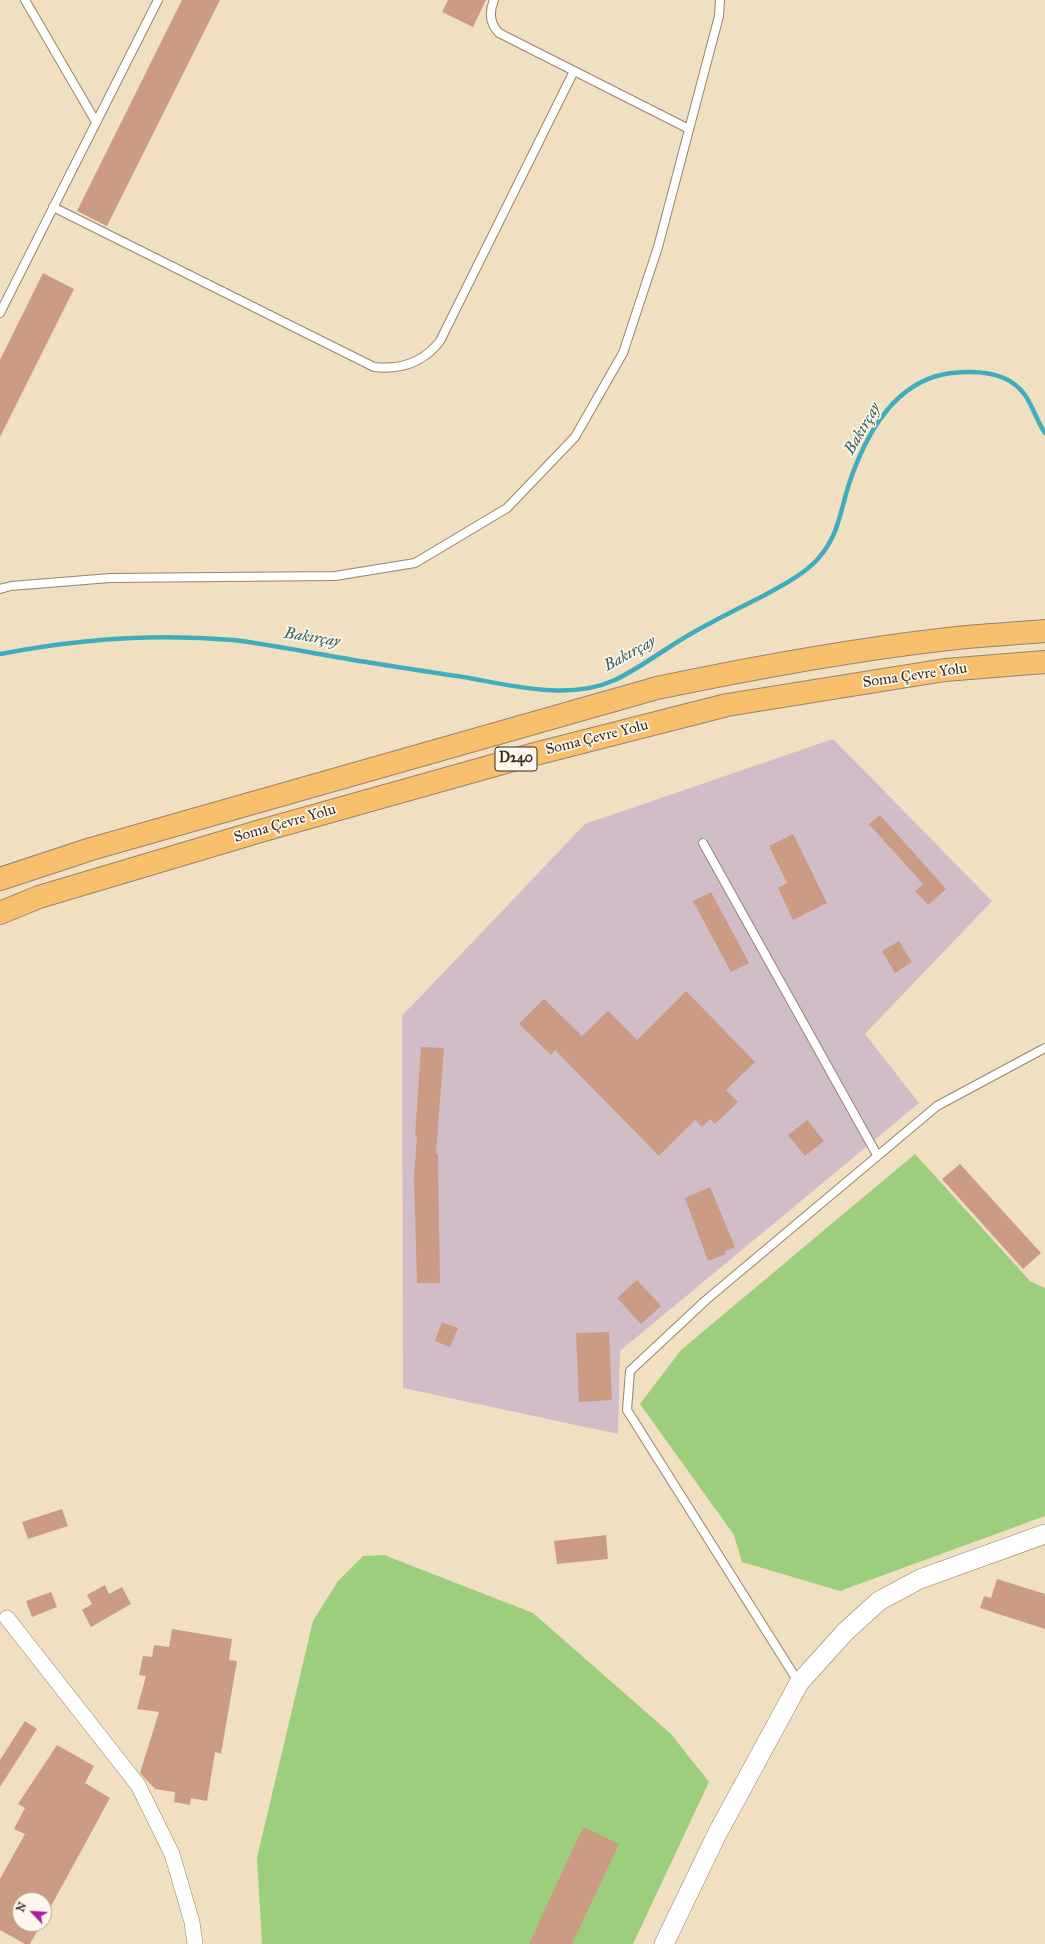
<!DOCTYPE html>
<html>
<head>
<meta charset="utf-8">
<style>
  body { margin:0 }
  #map { position:relative; width:1045px; height:1944px; overflow:hidden; background:#f1dfc1; font-family:"IM FELL Great Primer",serif }
  canvas { display:block }
  .north { position:absolute; left:12px; top:1892px; width:40px; height:40px; box-sizing:border-box; background:#fbf7ec; border:1px solid #aea59a; border-radius:50%; rotate:295deg; font-size:11px; font-weight:700; line-height:16px; text-align:center; color:#3b2a1e }
  .north::after { content:''; display:block; margin:auto; width:14px; height:18px; background:#b5179e; clip-path:polygon(50% 0,100% 100%,50% 72%,0 100%) }
</style>
</head>
<body>
<div id="map">
<canvas width="1045" height="1944"></canvas>
<div class="north">N</div>
</div>
<script>
const ctx = document.querySelector('canvas').getContext('2d');
ctx.lineJoin = 'round';
function paint(path, color) {
  ctx.fillStyle = color;
  ctx.fill(path, 'evenodd');
}
function strokePath(path, color, width, dash) {
  ctx.strokeStyle = color;
  ctx.lineWidth = width;
  ctx.lineCap = dash ? 'butt' : 'round';
  ctx.setLineDash(dash || []);
  ctx.stroke(path);
}
function drawText(font, color, halo, rows, align = 'center') {
  ctx.font = font + ' "IM FELL Great Primer",serif';
  ctx.lineWidth = 3.5;
  ctx.setLineDash([]);
  ctx.textBaseline = 'middle';
  ctx.strokeStyle = halo;
  ctx.fillStyle = color;
  for (const [text, x, y, turn = 0] of rows) {
    ctx.save();
    ctx.translate(x, y);
    ctx.rotate((+turn || 0) * Math.PI / 180);
    ctx.textAlign = isNaN(turn) ? turn : align;
    if (halo) ctx.strokeText(text, 0, 0);
    ctx.fillText(text, 0, 0);
    ctx.restore();
  }
}
paint(new Path2D(`
  M833,739L992,901L865,1034L919,1103L620,1351L618,1434L403,1388L402,1016L585,824Z`), '#d1bdc8');
paint(new Path2D(`
  M915,1154L1030,1281L1045,1288V1516L840,1591L742,1562L734,1535L640,1404L681,1350Z
  M384,1555L533,1613L671,1734L709,1782L633,1944H262L257,1858L313,1621L338,1581L363,1556Z`), '#9cce7e');
strokePath(new Path2D(`
  M0,654C77,639 154,633 233,640C267,644 301,651 336,657C376,664 417,670 457,676C508,684 566,702 615,680C642,667 667,647 694,632C717,619 741,607 765,595C783,585 801,576 816,561C840,536 840,509 851,478C868,430 897,379 952,373C978,370 1009,372 1025,395C1033,407 1037,421 1045,433`), '#40adbe', 4.5);
paint(new Path2D(`
  M182,0H220L107,226L77,211Z
  M448,0H486L473,27L442,12Z
  M43,273L74,289L0,437V360Z
  M880,815L946,889L928,905L915,891L923,884L869,824Z
  M793,834L827,903L793,920L778,888L787,883L769,846Z
  M711,892L749,963L731,972L693,901Z
  M899,941L912,962L895,973L882,951Z
  M686,991L755,1062L726,1090L738,1102L715,1124L710,1119L702,1127L695,1120L659,1156L555,1050L551,1055L519,1024L544,999L582,1036L608,1011L637,1040Z
  M421,1047L444,1048L436,1153L438,1154L440,1283H417L414,1177L417,1136H415Z
  M807,1120L824,1141L805,1156L788,1135Z
  M960,1164L1041,1253L1023,1269L942,1179Z
  M710,1187L735,1247L725,1251L726,1254L708,1261L685,1198Z
  M637,1280L661,1306L641,1324L617,1298Z
  M442,1322L458,1328L450,1347L435,1341Z
  M609,1332L612,1400L579,1402L576,1333Z
  M62,1509L68,1526L28,1539L22,1522Z
  M606,1535L608,1559L557,1564L554,1541Z
  M997,1579L1045,1594V1629L980,1608L984,1596L991,1598Z
  M105,1585L109,1594L122,1587L131,1604L91,1627L82,1610L92,1604L87,1595Z
  M51,1592L57,1607L32,1617L26,1601Z
  M172,1629L232,1639L229,1660L237,1661L221,1754L215,1752L207,1801L191,1798L190,1805L174,1802L175,1792L155,1789L140,1773L159,1712L137,1709L146,1676L139,1675L143,1656L152,1657L154,1645L169,1647Z
  M25,1721L37,1729L0,1787V1760Z
  M57,1745L94,1766L85,1783L110,1798L44,1919V1900H20V1924H41L30,1944H25L0,1930V1879L25,1834L14,1829L25,1808L18,1804Z
  M583,1827L619,1844L572,1944H529Z`), '#cc9b84');
const service = new Path2D(`
  M25,0L96,122
  M494,0C489,12 489,23 499,33L689,129
  M53,207L374,367C401,370 423,363 440,341L574,71
  M0,313L158,0
  M0,589L11,586L110,578L335,576L415,563L507,508L575,437L623,353L658,247L719,16L720,0
  M703,843L877,1155
  M799,1683L627,1410L630,1371L706,1300L937,1106L1045,1048`);
const minor = new Path2D(`
  M7,1618L138,1785L172,1854L192,1922L195,1944`);
const tertiary = new Path2D(`
  M664,1944L717,1834L799,1683L845,1632L879,1601L920,1579L1045,1534`);
const trunk = new Path2D(`
  M0,879L91,849L657,688C753,668 850,650 948,639C980,635 1013,634 1045,631
  M0,913L39,897L264,830L531,755L727,705L945,670L1045,662`);
strokePath(service, '#968470', 10);
strokePath(minor, '#968470', 16);
strokePath(tertiary, '#968470', 20);
strokePath(trunk, '#968470', 24);
strokePath(service, '#fff', 8);
strokePath(minor, '#fff', 15);
strokePath(tertiary, '#fff', 19);
strokePath(trunk, '#f8bf6c', 22);
for (const [x, y, w] of [
  [516,759,42]
]) {
  const box = new Path2D();
  box.roundRect(x - w / 2, y - 12, w, 24, 3);
  ctx.fillStyle = '#fbf7ec';
  ctx.fill(box);
  strokePath(box, '#3b2a1e', 1);
}
drawText('bold 14px', '#3b2a1e', null, [
  ["D240",516,759]
]);
drawText('15px', '#3b2a1e', '#fbf7ec', [
  ["Soma Çevre Yolu",915,676,-8],
  ["Soma Çevre Yolu",597,738,-14],
  ["Soma Çevre Yolu",285,824,-16]
]);
drawText('italic 16px', '#3d5e5e', '#fbf7ec', [
  ["Bakırçay",863,429,-60],
  ["Bakırçay",312,638,9],
  ["Bakırçay",630,654,-29]
]);
</script>
</body>
</html>
